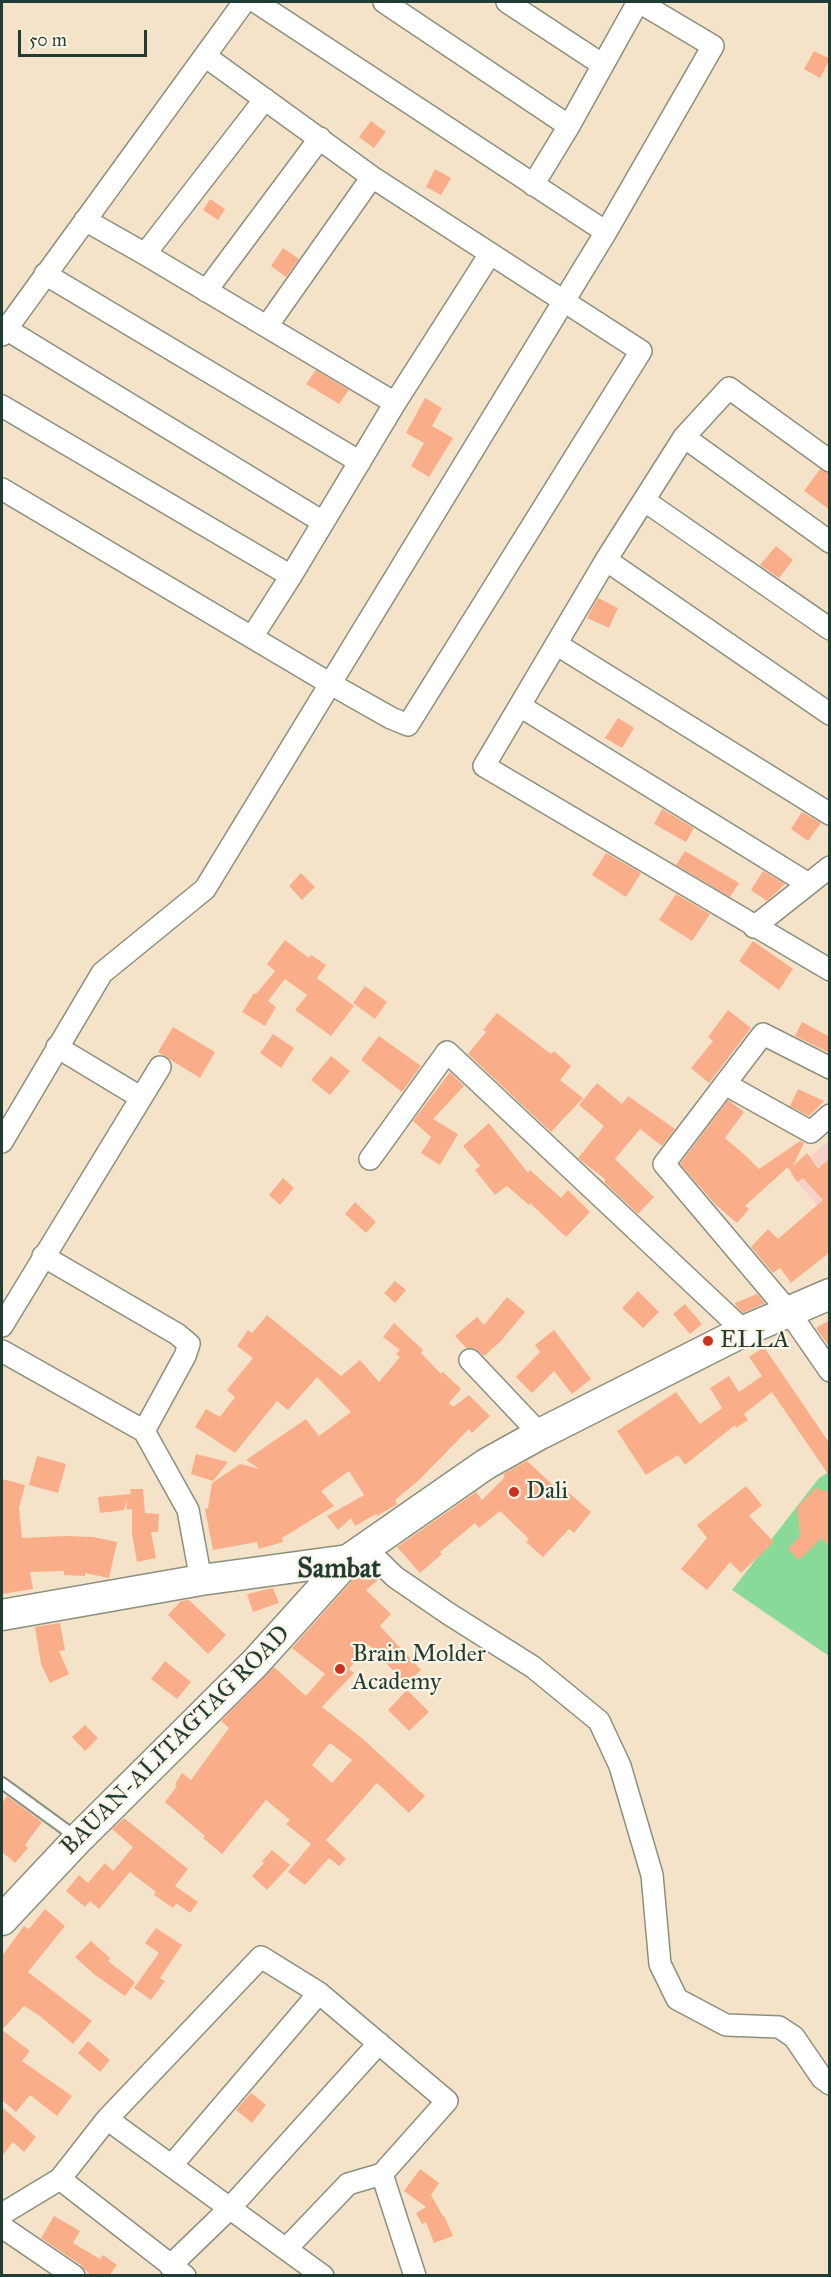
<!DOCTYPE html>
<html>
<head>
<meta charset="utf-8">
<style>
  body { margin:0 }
  #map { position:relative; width:831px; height:2277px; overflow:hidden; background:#f5e3c9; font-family:"IM FELL Great Primer",serif }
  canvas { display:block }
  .frame { position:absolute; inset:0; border:3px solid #1f3d34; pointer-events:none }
  .scale { position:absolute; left:18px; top:30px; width:129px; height:27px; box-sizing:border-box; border:3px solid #1f3d34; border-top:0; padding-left:8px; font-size:18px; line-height:21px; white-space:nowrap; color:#1f3d34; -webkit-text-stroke:4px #fcf5e5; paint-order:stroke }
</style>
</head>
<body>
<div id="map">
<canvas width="831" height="2277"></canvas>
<div class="frame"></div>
<div class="scale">50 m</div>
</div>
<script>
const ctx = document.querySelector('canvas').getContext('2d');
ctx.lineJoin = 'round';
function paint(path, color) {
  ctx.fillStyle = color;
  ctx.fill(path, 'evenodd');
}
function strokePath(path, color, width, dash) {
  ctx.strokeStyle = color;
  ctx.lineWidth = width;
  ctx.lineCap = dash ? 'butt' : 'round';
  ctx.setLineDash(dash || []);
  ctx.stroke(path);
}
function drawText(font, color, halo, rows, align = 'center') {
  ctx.font = font + ' "IM FELL Great Primer",serif';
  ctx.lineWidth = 4.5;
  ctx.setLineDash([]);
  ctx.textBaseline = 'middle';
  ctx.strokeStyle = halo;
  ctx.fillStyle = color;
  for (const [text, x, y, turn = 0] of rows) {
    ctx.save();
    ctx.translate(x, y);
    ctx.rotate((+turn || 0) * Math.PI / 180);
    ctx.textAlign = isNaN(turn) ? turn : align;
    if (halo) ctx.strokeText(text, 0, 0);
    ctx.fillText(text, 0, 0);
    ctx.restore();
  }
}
paint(new Path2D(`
  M829,1140V1219L790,1174Z`), '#f7d1c7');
paint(new Path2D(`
  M829,1472V1656L732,1590L819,1478Z`), '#89d999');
paint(new Path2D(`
  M814,51L830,59L820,78L804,69Z
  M371,121L386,132L374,148L359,137Z
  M435,169L451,178L441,195L426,187Z
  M210,199L225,209L218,220L203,210Z
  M283,248L299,259L286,277L271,266Z
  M316,370L349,390L339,404L306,384Z
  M425,398L442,408L432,426L453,438L429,477L411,466L424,443L406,433Z
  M820,469L830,474V510L804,491Z
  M776,546L793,560L779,578L760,565Z
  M598,598L618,608L609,628L587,618Z
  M618,718L634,728L622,748L605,738Z
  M662,809L694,828L686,842L654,824Z
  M802,812L821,823L808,841L791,829Z
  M685,851L739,883L730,897L676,865Z
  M606,853L641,873L626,897L592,875Z
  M763,871L785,884L767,901L751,890Z
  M301,873L315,887L302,900L289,886Z
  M676,894L710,914L692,941L659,920Z
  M285,940L309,958L311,955L326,965L317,978L354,1006L331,1036L295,1010L307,995L285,979L268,1001L276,1007L265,1026L242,1012L254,993L256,994L275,971L267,964Z
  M753,941L793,969L779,990L739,961Z
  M365,986L387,1002L375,1019L353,1003Z
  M728,1010L751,1028L709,1083L691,1068L713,1041L708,1037Z
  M497,1013L551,1054L554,1051L571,1066L560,1080L583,1098L551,1132L468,1054L486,1032L483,1030Z
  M802,1022L830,1037V1053L795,1036Z
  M173,1027L215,1052L200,1078L158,1052Z
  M273,1034L294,1048L281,1068L260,1053Z
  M379,1036L421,1066L402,1092L361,1060Z
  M331,1056L350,1071L330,1095L311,1080Z
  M450,1072L464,1086L433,1119L458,1134L440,1165L421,1153L431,1137L413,1121Z
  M597,1083L622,1104L628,1096L675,1129L662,1146L640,1129L615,1159L654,1197L638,1214L604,1182L606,1180L578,1158L604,1126L579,1105Z
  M798,1089L824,1101L809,1116L790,1106Z
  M728,1100L744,1112L725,1138L747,1157L759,1169L800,1141L804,1143L793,1166L807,1153L818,1169L830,1158V1252L791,1283L780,1268L773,1273L751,1247L768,1229L778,1239L823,1200L803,1178L797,1182L788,1167L745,1206L749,1209L737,1223L715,1204L680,1164Z
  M489,1123L528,1173L530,1170L561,1198L568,1190L590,1212L566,1237L530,1203L529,1205L507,1186L495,1195L475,1170L480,1166L463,1146Z
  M283,1178L294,1188L280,1205L269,1195Z
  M355,1202L376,1222L366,1233L345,1214Z
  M395,1281L406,1290L395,1303L384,1293Z
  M638,1291L659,1312L643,1328L622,1308Z
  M757,1294L765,1303L743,1313L736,1306L735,1303Z
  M507,1297L525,1312L501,1341L484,1356L474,1348H466L455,1336L477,1317L484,1325Z
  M685,1304L702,1324L690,1334L673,1314Z
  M267,1315L341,1376L360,1360L379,1382L400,1357L396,1354L400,1350L383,1337L394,1323L423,1350L421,1353L441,1374L443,1372L461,1389L449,1403L453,1407L469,1395L490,1416L472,1433L469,1429L418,1481L395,1500L397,1504L377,1516L376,1514L355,1526L351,1518L338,1530L327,1516L364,1495L349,1471L321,1491L334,1506L282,1538L283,1542L259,1549L257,1542L213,1550L205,1509L208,1508L212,1483L240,1464L260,1469L246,1460L306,1419L319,1436L351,1412L317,1377L288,1410L277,1401L235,1453L195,1427L206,1409L220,1417L235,1397L227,1390L253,1358L237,1346L248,1330L252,1333Z
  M830,1320V1348L816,1328Z
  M554,1330L591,1379L572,1394L554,1371L532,1393L516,1377L540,1352L535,1345Z
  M764,1347L830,1444V1477L772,1392L744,1414L748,1420L736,1428L735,1425L685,1465L678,1455L646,1475L617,1431L676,1392L700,1424L722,1408L710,1388L729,1376L739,1392L762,1376L749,1357Z
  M196,1454L228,1462L213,1481L191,1474Z
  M37,1456L66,1464L58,1493L29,1485Z
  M527,1461L553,1485L556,1482L591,1512L574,1533L569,1529L543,1557L526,1542L529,1539L500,1511L479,1528L475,1523L440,1552L442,1554L420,1573L397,1547L476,1492L482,1500L505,1477L503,1475L505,1473Z
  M2,1479L25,1485L19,1508L22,1538L65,1536L93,1537L117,1542L109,1578L85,1573V1576L64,1575V1571L30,1572L33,1589L2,1594Z
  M746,1486L762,1505L749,1516L774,1542L741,1573L730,1562L707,1590L681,1569L707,1538L697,1525Z
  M815,1488L830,1492V1547L822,1538L799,1560L788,1549L800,1536L797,1508Z
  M130,1489H143L145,1513L159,1514L158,1532H151L156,1558L137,1562L132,1534V1509L127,1510L126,1501L124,1510L100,1513L98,1497L131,1494Z
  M367,1568L379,1579L366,1590L391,1614L380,1626L421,1670L406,1684L369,1645L349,1669L354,1673L322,1707L363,1739L425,1796L409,1813L377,1783L326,1840L346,1859L339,1866L329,1858L305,1885L288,1872L311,1844L286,1824L290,1820L266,1800L222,1854L203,1838L205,1836L165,1802L177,1786L175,1784L182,1773L191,1780L229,1728L221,1721L274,1667L306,1696L325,1674L292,1648L359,1573ZM330,1743L352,1760L332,1783L312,1765Z
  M273,1588L279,1603L253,1612L247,1594Z
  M189,1600L226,1635L208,1654L168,1615L181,1601Z
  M60,1623L65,1650L59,1651L69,1674L50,1683L41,1664L35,1627Z
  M165,1661L191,1682L177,1699L151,1679Z
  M407,1690L429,1712L409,1731L388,1710Z
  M85,1725L98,1738L85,1751L72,1737Z
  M7,1796L42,1822L25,1845L28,1848L15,1863L2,1852V1803Z
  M124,1818L188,1869L175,1886L198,1902L190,1913L176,1903L173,1908L154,1895L156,1892L130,1872L99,1909L90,1901L85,1907L66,1891L79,1875L88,1883L105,1863L113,1871L133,1847L112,1829Z
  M272,1850L290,1865L267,1890L252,1876L264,1863L262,1861Z
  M45,1909L65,1926L28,1972L92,2021L73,2044L40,2016L24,2006L2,2030L30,2051L22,2061L72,2096L57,2116L30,2095L16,2112L2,2100V1956L24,1926L29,1929Z
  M156,1928L182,1945L160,1978L165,1981L151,2000L134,1988L159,1953L145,1943Z
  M91,1941L110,1958L108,1961L135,1982L125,1996L95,1975L75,1957Z
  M88,2041L110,2060L100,2072L78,2053Z
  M251,2093L266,2105L252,2123L236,2110Z
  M2,2107L36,2137L24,2152L13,2142L2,2156Z
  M420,2169L439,2183L431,2195L443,2216H444L453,2236L434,2243L426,2222L422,2224L416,2213L426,2207L404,2191Z
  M54,2216L80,2231L73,2243L100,2259L103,2255L117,2265L109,2276H91L81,2265L41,2238Z`), '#f9ae89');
const service = new Path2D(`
  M2,1783L76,1837`);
const minor = new Path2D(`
  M256,2L606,232
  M384,2L569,126
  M507,2L603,65
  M533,185L569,126L638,2
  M85,220L145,254L395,403
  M145,254L265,99
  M45,274L360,462
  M206,291L320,138
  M267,326L372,177
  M6,329L323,522
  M2,335L244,2
  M2,406L291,576
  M684,437L830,542
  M830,461L729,388L684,437L606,560L484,766L830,970
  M2,489L329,683L391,718L408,725L641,351L372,177L205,56
  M645,501L830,629
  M606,560L830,714
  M252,637L291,576L395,403L490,254
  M556,644L830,814
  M520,706L807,883
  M754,927L830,867
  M57,1047L140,1097
  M830,1068L763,1034L664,1164L789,1312L830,1371
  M725,1084L811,1132L830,1115
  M2,1142L102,973L205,889L606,232L713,46L639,2
  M370,1159L447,1052L744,1331
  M43,1256L177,1334L189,1344L185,1356L144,1431
  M2,1326L160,1067
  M2,1351L144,1431L188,1510L201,1580
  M470,1360L540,1434
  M365,1548L395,1577L449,1614L533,1667L599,1721L620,1766L652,1875L660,1964L677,1999L726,2025L779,2027L794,2037L822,2078L830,2084
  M107,2119L323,2276
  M172,2165L319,1993
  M382,2174L415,2276
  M60,2179L185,2276
  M2,2214L60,2179L107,2119L261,1957L319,1993L447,2101L382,2174L348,2184L286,2249
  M2,2227L74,2276
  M170,2266L230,2208L379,2043`);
const secondary = new Path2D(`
  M2,1615L201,1580L348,1560L486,1464L540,1434L744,1331L830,1294
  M2,1920L78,1839L255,1663L348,1560`);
strokePath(service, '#8a907e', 14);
strokePath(minor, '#8a907e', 24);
strokePath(secondary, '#8a907e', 33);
strokePath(service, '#fff', 10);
strokePath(minor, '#fff', 21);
strokePath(secondary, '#fff', 30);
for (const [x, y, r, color] of [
  [708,1341,6,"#c8321e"],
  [514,1492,6,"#c8321e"],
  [340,1669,6,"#c8321e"]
]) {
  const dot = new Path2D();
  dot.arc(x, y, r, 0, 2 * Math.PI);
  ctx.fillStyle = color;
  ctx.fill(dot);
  strokePath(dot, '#fcf5e5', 2);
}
drawText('24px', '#1f3d34', '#fcf5e5', [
  ["ELLA",720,1341],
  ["Dali",526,1492],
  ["Brain Molder",352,1655],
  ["Academy",352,1683]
], 'left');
drawText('24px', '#1f3d34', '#fcf5e5', [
  ["BAUAN-ALITAGTAG ROAD",176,1741,-45]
]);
drawText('bold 27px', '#1f3d34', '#fcf5e5', [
  ["Sambat",339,1570]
]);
</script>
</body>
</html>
